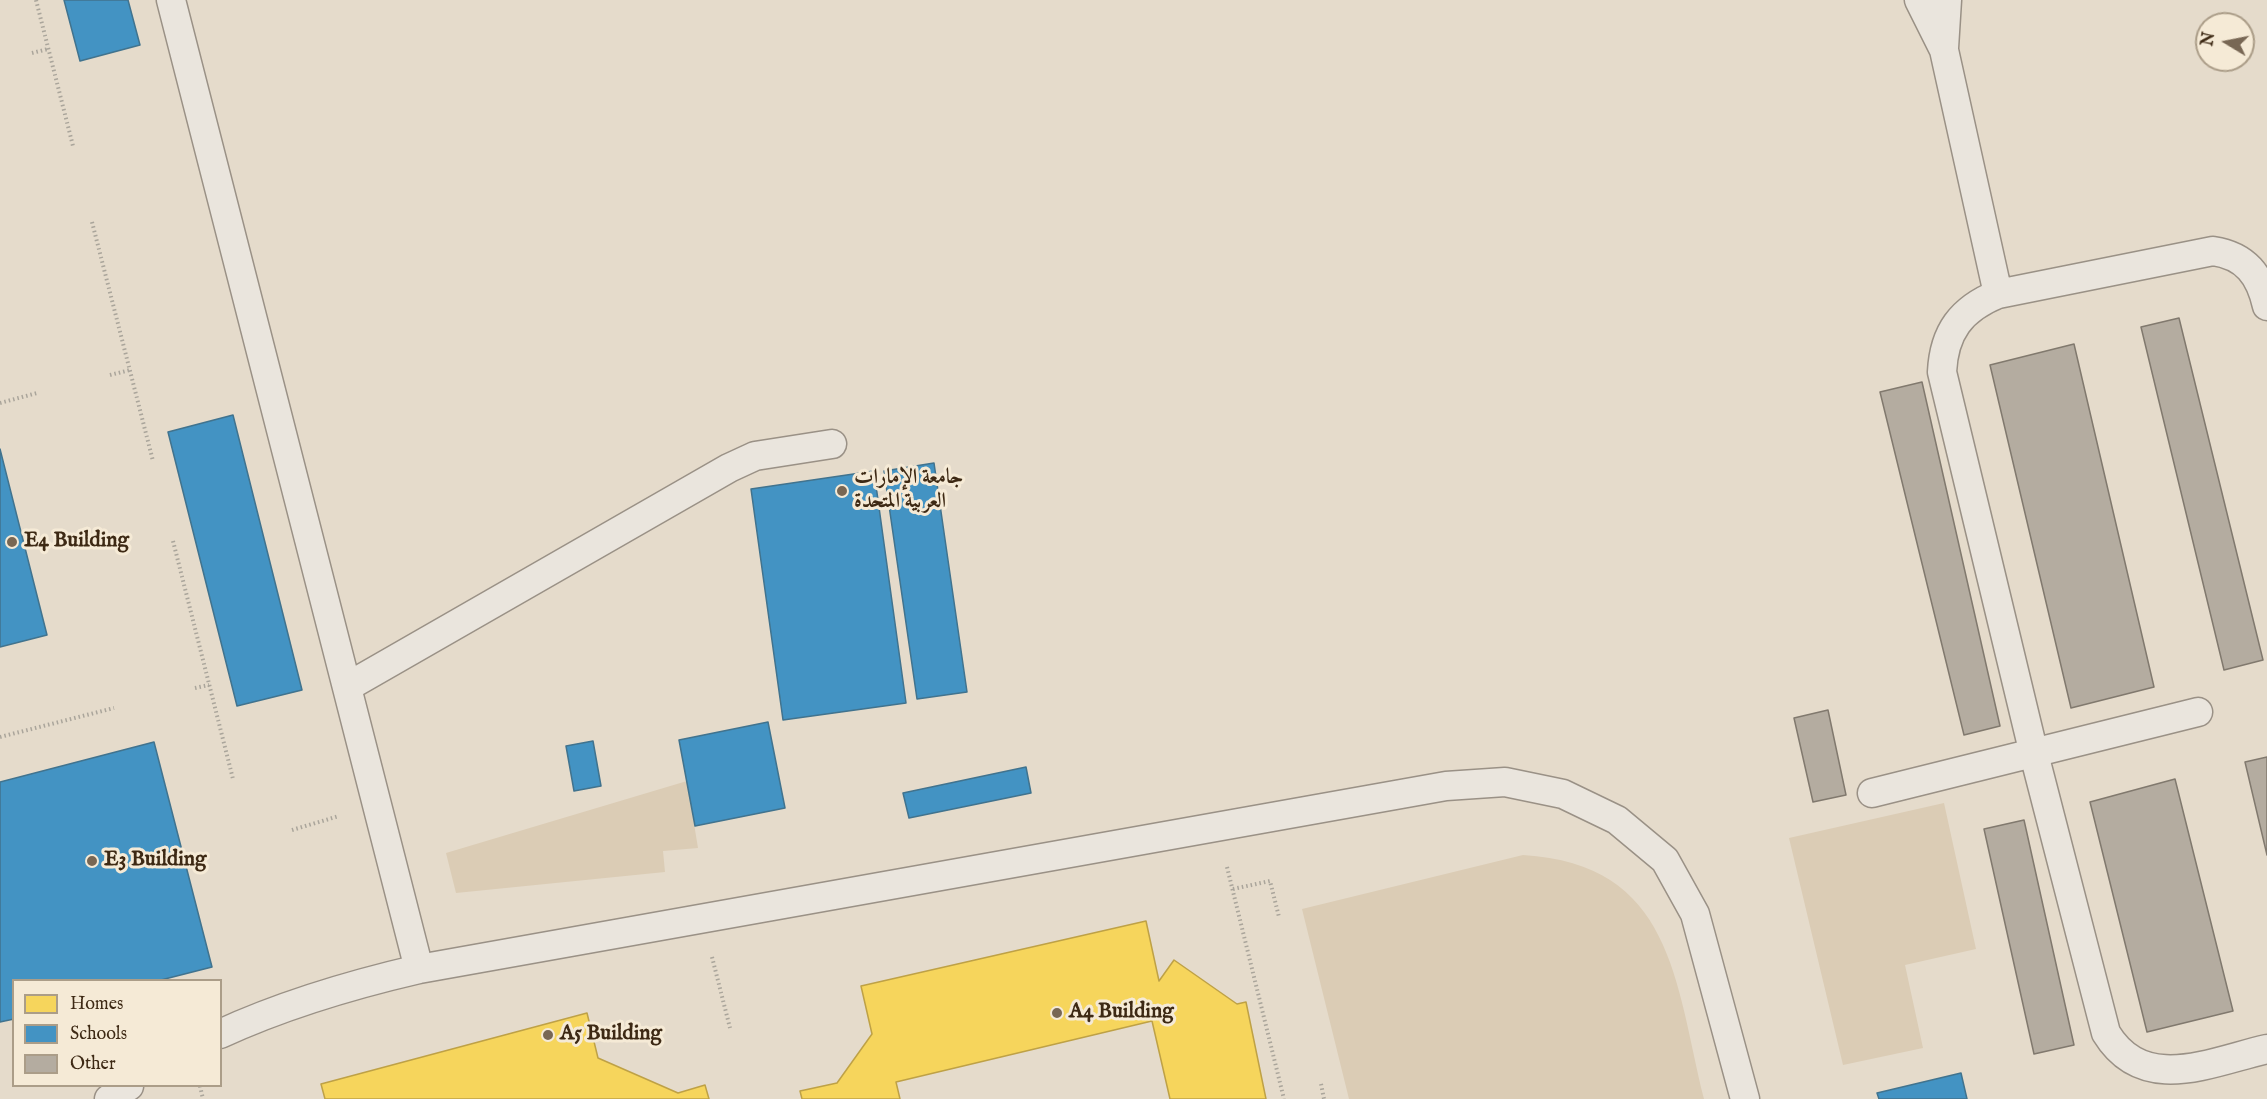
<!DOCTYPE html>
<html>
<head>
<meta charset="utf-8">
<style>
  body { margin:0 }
  #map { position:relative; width:2267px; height:1099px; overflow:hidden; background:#e5dbcb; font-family:"IM FELL English",serif }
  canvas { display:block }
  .legend { position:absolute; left:12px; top:979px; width:210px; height:108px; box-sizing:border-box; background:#f5ead6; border:2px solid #ab9d88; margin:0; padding:8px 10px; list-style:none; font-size:18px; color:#3d2914 }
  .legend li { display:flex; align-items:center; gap:12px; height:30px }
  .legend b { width:30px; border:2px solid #ab9d88 }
  .north { position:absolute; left:2195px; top:12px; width:60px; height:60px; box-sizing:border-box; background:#f5ead6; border:2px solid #ab9d88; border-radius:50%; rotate:280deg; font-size:16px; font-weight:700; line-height:24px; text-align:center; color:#3d2914 }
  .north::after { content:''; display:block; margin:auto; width:21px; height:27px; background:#786754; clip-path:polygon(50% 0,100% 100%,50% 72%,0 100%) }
</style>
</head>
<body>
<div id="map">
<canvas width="2267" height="1099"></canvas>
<ul class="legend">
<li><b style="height:16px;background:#f6d55c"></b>Homes</li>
<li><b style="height:16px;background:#4393c3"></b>Schools</li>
<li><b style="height:16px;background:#b4aca0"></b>Other</li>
</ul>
<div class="north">N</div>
</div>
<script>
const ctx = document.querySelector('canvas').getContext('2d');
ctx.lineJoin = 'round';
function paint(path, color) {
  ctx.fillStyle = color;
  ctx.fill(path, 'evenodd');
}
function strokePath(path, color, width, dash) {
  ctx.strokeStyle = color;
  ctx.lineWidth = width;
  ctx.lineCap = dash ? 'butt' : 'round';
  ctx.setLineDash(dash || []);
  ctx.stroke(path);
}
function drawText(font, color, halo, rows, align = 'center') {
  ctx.font = font + ' "IM FELL English",Amiri,serif';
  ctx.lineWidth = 6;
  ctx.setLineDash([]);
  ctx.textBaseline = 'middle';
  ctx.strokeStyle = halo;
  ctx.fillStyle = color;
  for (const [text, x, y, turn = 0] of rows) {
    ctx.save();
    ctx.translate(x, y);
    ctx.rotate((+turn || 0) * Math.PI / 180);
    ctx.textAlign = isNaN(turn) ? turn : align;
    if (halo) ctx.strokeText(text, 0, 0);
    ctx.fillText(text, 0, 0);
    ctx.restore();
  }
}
paint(new Path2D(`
  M687,781L698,848L663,851L665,872L456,893L446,853Z
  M1944,803L1976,949L1905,965L1923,1048L1843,1065L1789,838Z
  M1523,855C1673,864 1675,981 1704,1099H1349L1302,909Z`), '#dbccb5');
const homes = new Path2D(`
  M1146,921L1159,981L1174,960L1237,1004L1246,1002L1266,1099H1170L1152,1021L896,1082L900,1099H802L800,1091L837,1083L872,1034L861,986Z
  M587,1013L598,1058L678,1093L705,1085L709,1099H325L321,1084Z`);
paint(homes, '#f6d55c');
strokePath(homes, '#bea146', 1.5);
const schools = new Path2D(`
  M64,0H128L140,45L80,61Z
  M233,415L302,690L237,706L168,432Z
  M0,449L47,635L0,647Z
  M934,463L967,692L917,699L884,471Z
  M874,471L906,703L783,720L751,489Z
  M768,722L785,808L695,826L679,740Z
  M593,741L601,786L574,791L566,746Z
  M154,742L212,967L161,980H14V1019L0,1022V782Z
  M1026,767L1031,793L909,818L903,793Z
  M1961,1073L1967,1099H1879L1877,1093Z`);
paint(schools, '#4393c3');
strokePath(schools, '#41738e', 1.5);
const building = new Path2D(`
  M2179,318L2263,660L2224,670L2141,327Z
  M2074,344L2154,687L2071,708L1990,365Z
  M1922,382L2000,726L1964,735L1880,392Z
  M1828,710L1846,795L1813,802L1794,718Z
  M2267,757V855L2245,762Z
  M2175,779L2233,1011L2147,1032L2090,802Z
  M2024,820L2074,1045L2034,1054L1984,829Z`);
paint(building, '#b4aca0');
strokePath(building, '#81796e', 1.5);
const lane = new Path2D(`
  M171,0L419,969
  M1919,0L1944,50L1998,294
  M1944,48L1947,0
  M2267,306C2260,275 2246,256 2213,251L1998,294C1961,309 1944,332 1942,372L2034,754L2106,1033C2144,1095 2210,1062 2267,1049
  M347,687L729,468L755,456L832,444
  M1872,793L2198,712
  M220,1034C285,1004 350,985 419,969L1446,786L1505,782L1563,794L1617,820L1665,860L1695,914L1745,1099
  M109,1099L129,1086`);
strokePath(lane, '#9a9186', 31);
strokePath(new Path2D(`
  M36,0L73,146
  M32,53L48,49
  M92,222L153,461
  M110,375L130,370
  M0,403L37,393
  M173,541L233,779
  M195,688L209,685
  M0,737L114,708
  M292,830L339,816
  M1227,867L1284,1099
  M1233,889L1270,881L1279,917
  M712,957L730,1028
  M1321,1084L1324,1099
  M200,1086L203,1099`), '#aaa59b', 4, [1.5, 3]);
strokePath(lane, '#eae5dd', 28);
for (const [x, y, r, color] of [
  [842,491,6,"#786754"],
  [12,542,6,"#786754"],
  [92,861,6,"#786754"],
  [1057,1013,6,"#786754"],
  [548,1035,6,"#786754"]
]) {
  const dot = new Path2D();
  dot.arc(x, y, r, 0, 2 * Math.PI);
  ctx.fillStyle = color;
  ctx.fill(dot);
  strokePath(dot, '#f5ead6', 2);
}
drawText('bold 21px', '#3d2914', '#f5ead6', [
  ["جامعة الإمارات",854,479],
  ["العربية المتحدة",854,503],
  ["E4 Building",24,542],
  ["E3 Building",104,861],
  ["A4 Building",1069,1013],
  ["A5 Building",560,1035]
], 'left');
</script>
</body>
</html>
